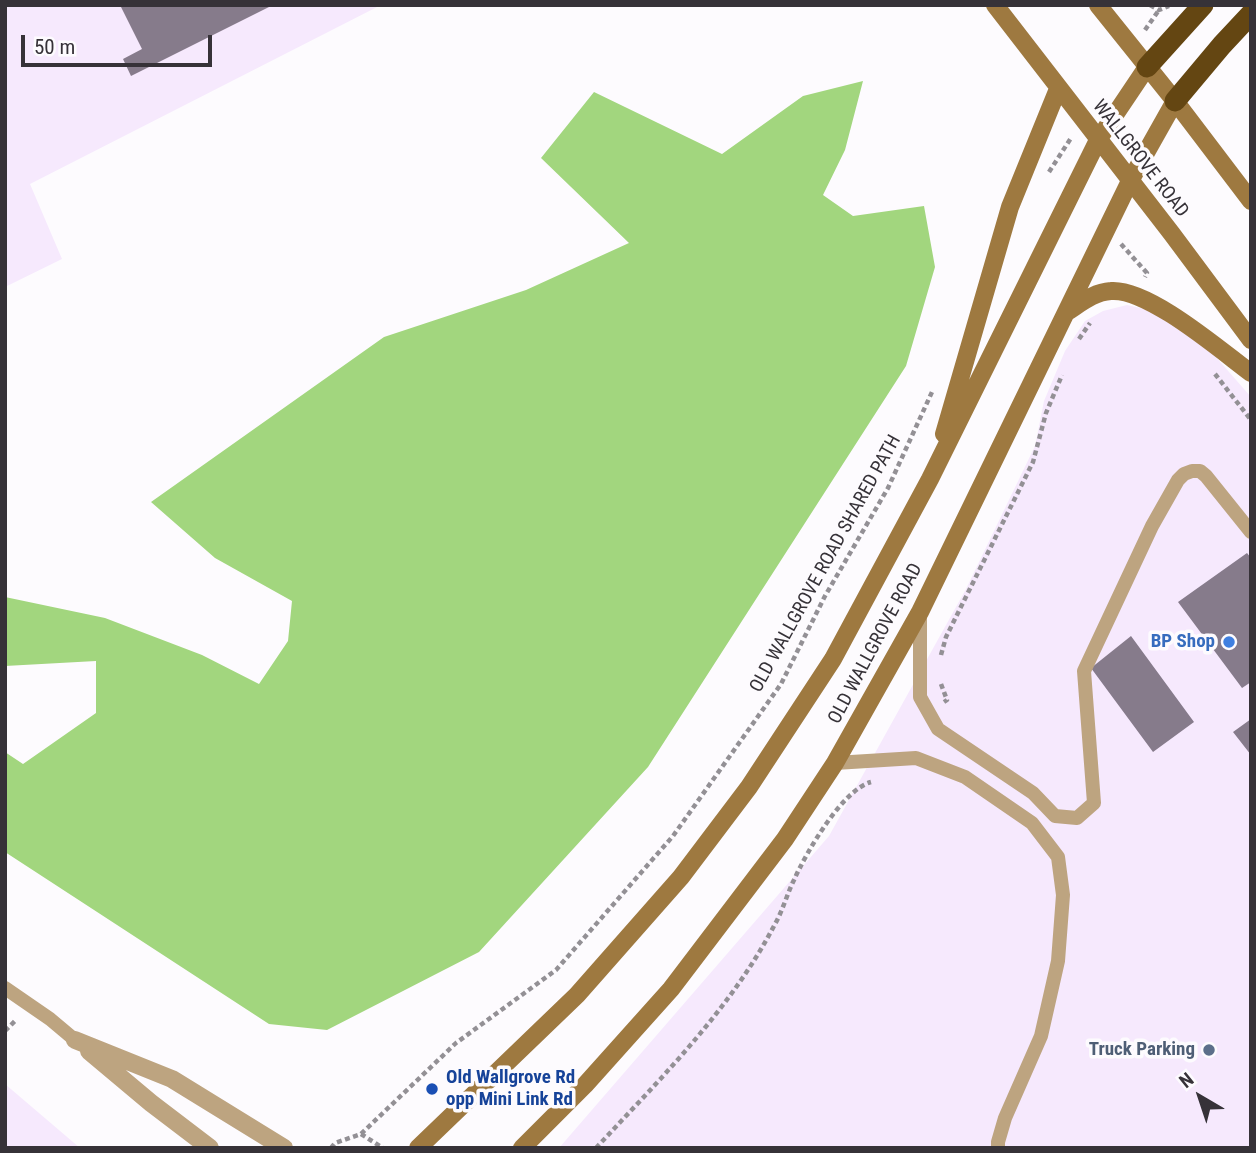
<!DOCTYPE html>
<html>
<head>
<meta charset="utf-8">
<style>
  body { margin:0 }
  #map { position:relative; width:1256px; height:1153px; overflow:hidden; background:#fdfbfe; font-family:"Roboto Condensed",sans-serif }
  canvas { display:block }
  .frame { position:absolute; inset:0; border:7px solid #363238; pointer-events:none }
  .north { position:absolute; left:1165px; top:1062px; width:70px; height:70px; -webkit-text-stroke:5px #fdfbfe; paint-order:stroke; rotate:321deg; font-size:19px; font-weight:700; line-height:28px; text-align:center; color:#363238 }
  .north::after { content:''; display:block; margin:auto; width:24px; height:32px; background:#363238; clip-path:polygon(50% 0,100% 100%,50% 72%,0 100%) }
  .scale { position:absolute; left:21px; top:35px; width:191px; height:32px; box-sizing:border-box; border:4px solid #363238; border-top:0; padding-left:9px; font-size:21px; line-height:24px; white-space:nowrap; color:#363238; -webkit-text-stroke:5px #fdfbfe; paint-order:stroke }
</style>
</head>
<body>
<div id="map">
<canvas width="1256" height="1153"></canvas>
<div class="frame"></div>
<div class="north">N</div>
<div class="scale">50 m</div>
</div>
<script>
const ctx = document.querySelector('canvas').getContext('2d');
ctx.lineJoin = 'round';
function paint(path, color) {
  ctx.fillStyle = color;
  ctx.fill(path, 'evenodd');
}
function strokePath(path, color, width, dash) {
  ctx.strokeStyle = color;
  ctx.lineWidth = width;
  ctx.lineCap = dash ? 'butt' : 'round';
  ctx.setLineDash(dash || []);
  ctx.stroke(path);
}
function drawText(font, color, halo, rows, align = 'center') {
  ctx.font = font + ' "Roboto Condensed",sans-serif';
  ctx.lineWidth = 7;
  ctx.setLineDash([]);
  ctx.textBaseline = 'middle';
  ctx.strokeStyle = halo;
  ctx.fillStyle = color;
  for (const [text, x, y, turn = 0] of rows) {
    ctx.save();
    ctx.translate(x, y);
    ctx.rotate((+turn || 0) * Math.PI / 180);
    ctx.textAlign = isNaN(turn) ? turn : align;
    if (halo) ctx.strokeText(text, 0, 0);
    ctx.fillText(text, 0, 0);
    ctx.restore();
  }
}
paint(new Path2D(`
  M5,5H381L30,184L62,259L5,287Z
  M1127,305L1154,311L1208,348L1251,397V1148H559L829,836L966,589L1035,446L1044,401L1065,351L1085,321L1103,311Z
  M5,1084L80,1148H5Z`), '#f6e9fd');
paint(new Path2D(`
  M863,81L845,150L823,195L853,216L924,206L935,267L906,366L648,767L479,952L327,1030L269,1024L5,852V752L23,764L96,713V661L5,666V597L105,618L202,655L259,684L288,641L292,601L215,558L151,502L384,337L526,290L629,243L541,158L594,92L722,154L803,96Z`), '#a2d67e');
paint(new Path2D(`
  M120,5H273L131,76L123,59L142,49Z
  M1247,553L1251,558V682L1242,688L1178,602Z
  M1131,636L1194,722L1153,752L1091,668Z
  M1251,719V755L1233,732Z`), '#867b8b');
strokePath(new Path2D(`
  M1150,5L1159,10L1169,6
  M1145,30L1159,10
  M1049,172L1071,138
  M1121,244L1147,273L1145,277
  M1079,339L1090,323
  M1215,374L1251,420
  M941,655L946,637L1033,462L1046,413L1062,375
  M941,684L947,700L944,702
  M5,1031L17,1019
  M361,1134L383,1148
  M331,1148L335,1143L361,1134L456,1043L556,970L673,836L781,684L825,596L888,488L932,392
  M596,1148C661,1078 731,1009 775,924C783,910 787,894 794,880C806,853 842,790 871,782`), '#939095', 4.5, [5, 3.5]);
strokePath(new Path2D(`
  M920,613V697L938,729L1033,793L1055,816L1077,818L1094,803L1084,671L1152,526L1178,480L1184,474L1192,471H1200L1206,476L1251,532
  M835,763L916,758L965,777L1032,823L1058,857L1063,895L1058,961L1041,1036L1005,1118L998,1142V1148
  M5,988L50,1019L75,1040`), '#bda480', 14);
strokePath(new Path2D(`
  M75,1040L172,1079L284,1148
  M89,1051L151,1103L210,1148`), '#bda480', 18);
strokePath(new Path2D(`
  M995,5L1172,234L1251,340
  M1098,5L1175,101L1251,201
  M1067,312C1081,303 1094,292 1111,291C1148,288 1220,350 1251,373
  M944,434L1010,207L1058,89
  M418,1148L577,995L681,877L749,787L833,659L930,479L1098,140L1147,67
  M522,1148L585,1085L671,989L785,839L835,763L920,612L1130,181L1175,101`), '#9e7940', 18);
strokePath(new Path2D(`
  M1147,67L1203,5
  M1175,101L1222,45L1251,14`), '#644612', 21);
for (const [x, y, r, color] of [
  [1229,642,7,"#3f7fe0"],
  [1209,1050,7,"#5c6f8a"],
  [432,1089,7,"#1a4fb4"]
]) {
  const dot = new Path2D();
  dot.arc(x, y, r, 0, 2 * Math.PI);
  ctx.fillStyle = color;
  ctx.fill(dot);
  strokePath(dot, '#fdfbfe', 2.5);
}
drawText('19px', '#363238', '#fdfbfe', [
  ["WALLGROVE ROAD",1140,159,52],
  ["OLD WALLGROVE ROAD SHARED PATH",826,564,-61],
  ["OLD WALLGROVE ROAD",876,644,-62]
]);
drawText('bold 19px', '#366cbe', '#fdfbfe', [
  ["BP Shop",1215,642]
], 'right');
drawText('bold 19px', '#4e5e75', '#fdfbfe', [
  ["Truck Parking",1195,1050]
], 'right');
drawText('bold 19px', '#164399', '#fdfbfe', [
  ["Old Wallgrove Rd",446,1078],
  ["opp Mini Link Rd",446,1100]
], 'left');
</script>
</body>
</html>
